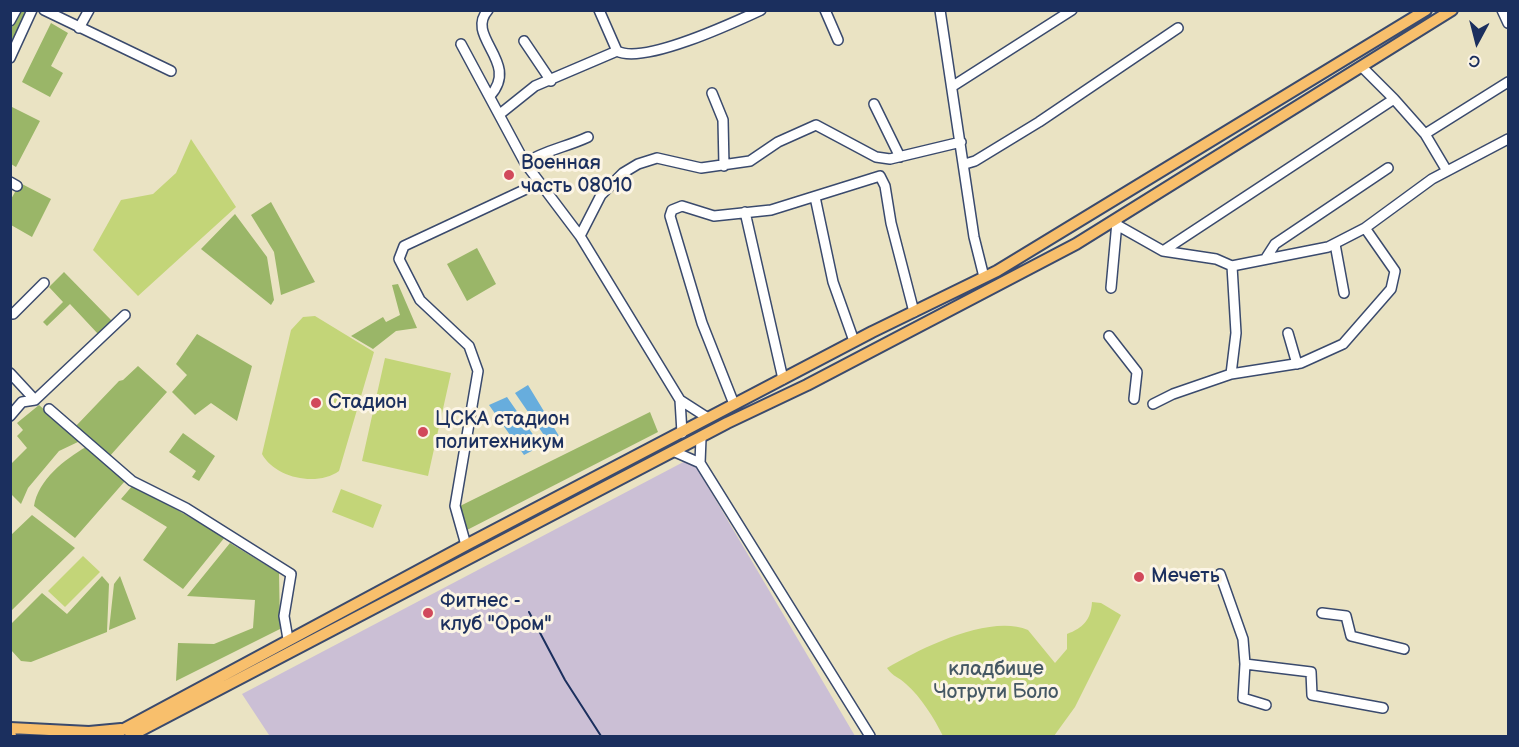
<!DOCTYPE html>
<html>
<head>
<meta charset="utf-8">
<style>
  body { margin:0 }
  #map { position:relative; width:1519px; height:747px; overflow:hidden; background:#eae3c3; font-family:"Balsamiq Sans",sans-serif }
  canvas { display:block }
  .frame { position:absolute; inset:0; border:12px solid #1b2f5e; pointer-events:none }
  .north { position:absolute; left:1447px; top:12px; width:60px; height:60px; -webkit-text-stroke:4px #fcf5e5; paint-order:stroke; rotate:187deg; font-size:16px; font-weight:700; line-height:24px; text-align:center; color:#1b2f5e }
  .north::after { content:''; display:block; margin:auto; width:21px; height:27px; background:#1b2f5e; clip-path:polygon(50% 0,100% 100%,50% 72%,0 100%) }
</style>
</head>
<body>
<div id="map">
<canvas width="1519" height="747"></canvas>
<div class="frame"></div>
<div class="north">С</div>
</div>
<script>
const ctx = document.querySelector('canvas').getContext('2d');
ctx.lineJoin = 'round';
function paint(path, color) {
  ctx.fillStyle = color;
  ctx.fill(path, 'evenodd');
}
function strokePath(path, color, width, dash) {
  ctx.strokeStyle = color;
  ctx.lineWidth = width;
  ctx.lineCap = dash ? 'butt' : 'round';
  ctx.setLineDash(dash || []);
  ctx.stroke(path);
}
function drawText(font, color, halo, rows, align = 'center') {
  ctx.font = font + ' "Balsamiq Sans",sans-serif';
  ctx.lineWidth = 6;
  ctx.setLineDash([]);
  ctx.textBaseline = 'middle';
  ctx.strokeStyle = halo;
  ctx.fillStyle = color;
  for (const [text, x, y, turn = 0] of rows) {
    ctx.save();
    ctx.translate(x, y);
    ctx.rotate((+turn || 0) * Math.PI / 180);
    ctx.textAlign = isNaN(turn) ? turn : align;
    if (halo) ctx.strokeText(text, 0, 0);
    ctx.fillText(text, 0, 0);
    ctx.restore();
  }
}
paint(new Path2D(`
  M691,458L855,736H267L269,735L242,694Z`), '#cbbfd5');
paint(new Path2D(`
  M191,139L236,207L138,296L93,250L121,200L153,194L176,173Z
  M315,316L374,352L339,471C317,487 275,478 262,454L291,330L303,317Z
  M385,358L451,373L428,476L362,461Z
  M341,489L382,505L373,528L332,512Z
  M83,556L100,572L65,607L48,591Z
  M1092,602L1101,603L1121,615L1075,707L1054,736H943C934,718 921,697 906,684C899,677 893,677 887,668C922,648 989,614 1028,630L1055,663L1067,649V634C1083,628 1091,620 1092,602Z`), '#c3d578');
paint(new Path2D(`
  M20,11H27L11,48V29Z
  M51,23L68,33L51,66L63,73L50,97L22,82Z
  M10,106L40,121L16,167L11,164Z
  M20,183L51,199L32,237L11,225L10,201Z
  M271,202L315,282L281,295L274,252L251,215Z
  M235,214L267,257L274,300L271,305L201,249Z
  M477,248L496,284L467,301L447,264Z
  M64,272L113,322L99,335L70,304L47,326L43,322L63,302L49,287Z
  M398,284L417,328L396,331L373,349L351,336L383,317L386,322L400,315L392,285Z
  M197,334L252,366L237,421L211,403L195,415L172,392L187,375L176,364Z
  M138,366L167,392L109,457L75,427L119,381L123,380Z
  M39,405L80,441L59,451L28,488L21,504L12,495L11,497V464L27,448L17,436L23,430L17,423Z
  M650,412L658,432L467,530L460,506Z
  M183,433L215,456L199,481L192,477L196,471L169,452Z
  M86,447L125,481L75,538L34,506C38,480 65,459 86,447Z
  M133,485L225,537L183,589L143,560L167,527L121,499Z
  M32,515L75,548L11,611V535Z
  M230,543L279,573L280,629L176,681L178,643L214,644L253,628L255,600L187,596Z
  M102,576L109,584L107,632L31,662L21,661L11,650V624L42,593L67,614Z
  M120,576L136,619L109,630L114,584Z`), '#9ab668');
paint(new Path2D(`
  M528,385L559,436L548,441L515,393Z
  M507,397L541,446L524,455L489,405Z`), '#67addd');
const minor = new Path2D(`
  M44,10L171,71
  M488,10C464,37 521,62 490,96
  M599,10L617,51C643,65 733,23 761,10
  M825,10L838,40
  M940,10L974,237L984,277
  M1502,10L1508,23
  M10,21L16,10
  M79,28L89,10
  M524,41L551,81
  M461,44L525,163L580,236L680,400L708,418
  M10,58L32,10
  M1362,67L1394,99
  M953,86L1072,10
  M712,93L723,120L724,166
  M874,104L900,157
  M500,114L535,86L617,51
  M1425,134L1508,82
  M525,163C545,150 567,147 588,137
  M965,164L975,161L1039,122L1178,28
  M10,182L17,186
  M815,197L833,282L854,341
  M745,212L783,379
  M1117,225L1163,251L1216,259L1232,266L1328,247L1365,228L1395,271L1391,289L1343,344L1301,363L1231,374L1173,394L1153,404
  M1365,228L1432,179L1508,139
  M580,236L601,195L623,173L638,164L657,158L701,168L750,161L778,142L816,125L876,157L890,159L961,142
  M1335,244L1344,293
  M1163,251L1394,99L1425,134L1447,171
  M1266,258L1275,244L1388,168
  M1111,288L1117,222
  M13,314L44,283
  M1288,333L1297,364
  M1109,336L1137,372L1134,399
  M10,373L35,400
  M1231,374L1236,333L1232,266
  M680,400L682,433
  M734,404L702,323L670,216L672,210L682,206L714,216L771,210L880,176L885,186L891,223L914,312
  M49,409L132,481L186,508L291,574L284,616L288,639
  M10,416L22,402L35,400L125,315
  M675,452L700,463L870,736
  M700,463L701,438
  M466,545L455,506L478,371L469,346L420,300L399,259L404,246L539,183
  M1220,574L1243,639L1245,664L1311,672L1312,695L1383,708
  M1322,613L1346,616L1351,636L1404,649
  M1245,664L1243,698L1266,705`);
const major = new Path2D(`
  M10,728L89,732L121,729
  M10,736H11
  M111,736L466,545L872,332L997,271L1426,10
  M130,736L727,423L807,385L1076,244L1452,10`);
strokePath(minor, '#3a4a6d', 12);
strokePath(major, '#3a4a6d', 14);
strokePath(minor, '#fff', 9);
strokePath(major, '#f8bf6c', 10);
strokePath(new Path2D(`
  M529,612L565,680L601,736`), '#1b2f5e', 2);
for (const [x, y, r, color] of [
  [509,175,6,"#d1495b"],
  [316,403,6,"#d1495b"],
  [423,432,6,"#d1495b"],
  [1139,577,6,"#d1495b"],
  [428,613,6,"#d1495b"]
]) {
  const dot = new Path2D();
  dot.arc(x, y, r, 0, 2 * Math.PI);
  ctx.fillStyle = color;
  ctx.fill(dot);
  strokePath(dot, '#fcf5e5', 2);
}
drawText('20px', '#1b2f5e', '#fcf5e5', [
  ["Военная",521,164],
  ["часть 08010",521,187],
  ["Стадион",328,403],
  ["ЦСКА стадион",435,420],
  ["политехникум",435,443],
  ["Мечеть",1151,577],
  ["Фитнес -",440,602],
  ["клуб \"Ором\"",440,625]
], 'left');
drawText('20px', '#455864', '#fcf5e5', [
  ["кладбище",996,670],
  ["Чотрути Боло",996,693]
]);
</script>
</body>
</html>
